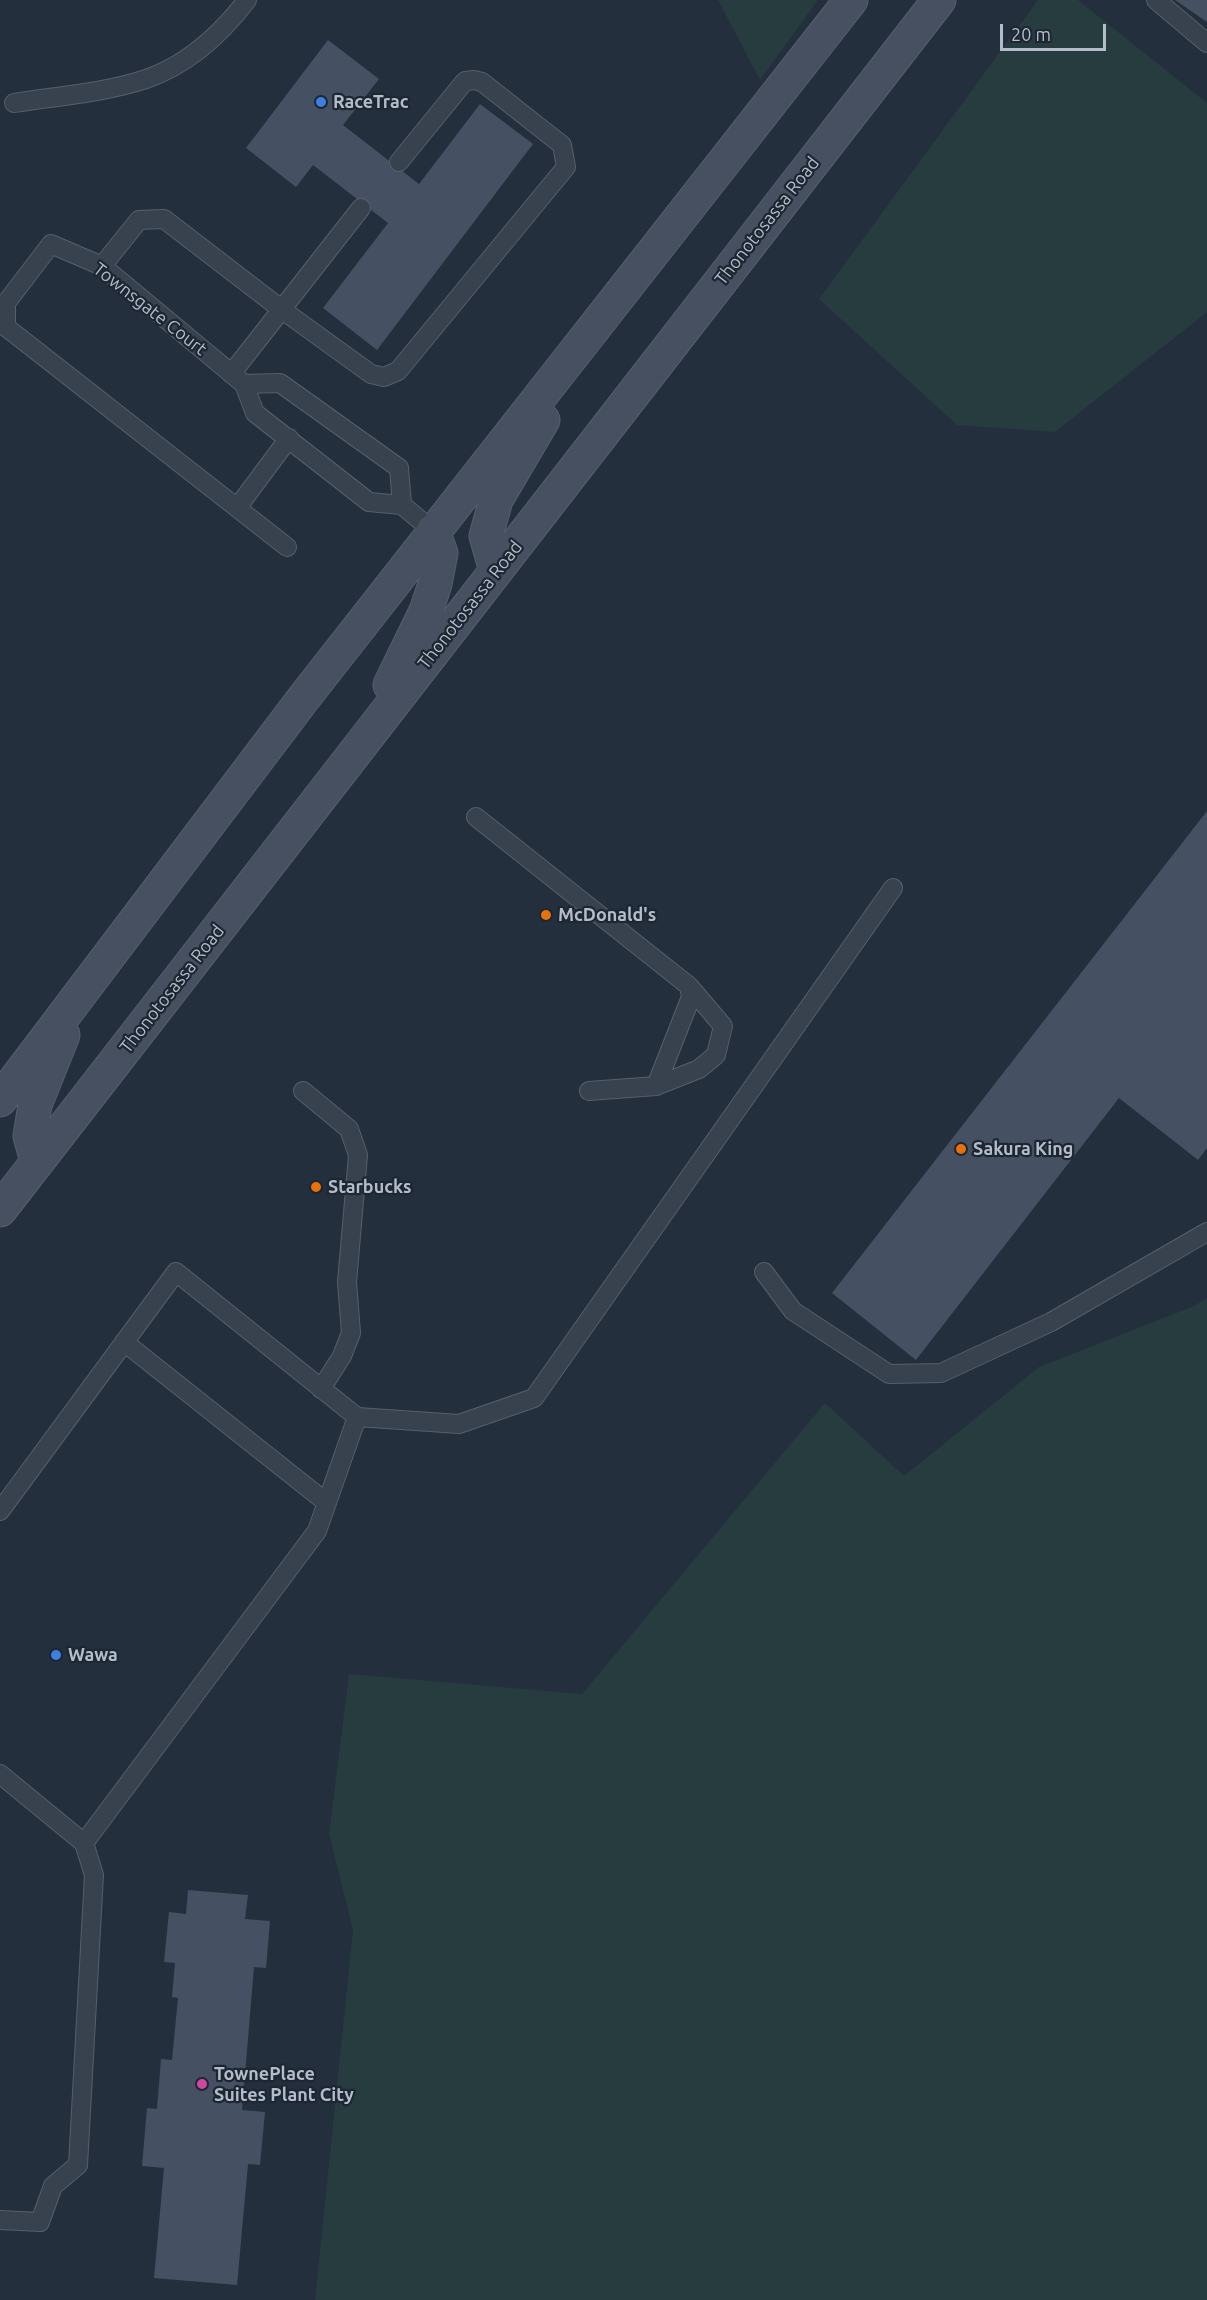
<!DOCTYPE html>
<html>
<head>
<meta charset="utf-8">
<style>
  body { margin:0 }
  #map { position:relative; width:1207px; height:2300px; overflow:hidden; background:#242f3e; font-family:Ubuntu,sans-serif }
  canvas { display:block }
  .scale { position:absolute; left:1000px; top:24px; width:106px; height:27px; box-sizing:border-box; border:3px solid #b4bcc9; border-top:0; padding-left:8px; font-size:18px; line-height:21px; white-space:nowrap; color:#b4bcc9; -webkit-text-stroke:4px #1d2633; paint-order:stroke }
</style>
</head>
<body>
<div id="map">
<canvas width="1207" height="2300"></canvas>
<div class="scale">20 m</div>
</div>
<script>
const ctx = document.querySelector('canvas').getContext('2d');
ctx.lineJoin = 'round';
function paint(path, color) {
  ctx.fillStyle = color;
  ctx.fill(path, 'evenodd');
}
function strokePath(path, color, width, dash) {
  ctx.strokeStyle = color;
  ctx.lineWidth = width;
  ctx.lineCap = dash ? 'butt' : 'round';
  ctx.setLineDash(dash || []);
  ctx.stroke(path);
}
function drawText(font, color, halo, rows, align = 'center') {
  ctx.font = font + ' Ubuntu,sans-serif';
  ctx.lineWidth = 4.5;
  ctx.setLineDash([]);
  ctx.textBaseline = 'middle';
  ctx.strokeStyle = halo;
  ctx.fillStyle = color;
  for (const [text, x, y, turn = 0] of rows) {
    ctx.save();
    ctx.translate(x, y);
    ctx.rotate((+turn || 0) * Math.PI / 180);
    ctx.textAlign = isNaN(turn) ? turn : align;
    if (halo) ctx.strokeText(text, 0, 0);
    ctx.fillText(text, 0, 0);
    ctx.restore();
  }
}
paint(new Path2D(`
  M718,0H818L760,80Z
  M1038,0H1078L1207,103V312L1055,432L957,425L819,299Z
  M1207,1298V2300H315L353,1930L329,1834L349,1674L582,1694L825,1403L904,1476L1039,1367L1194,1306Z`), '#263c3f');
paint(new Path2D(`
  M1175,0H1207V22Z
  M328,40L379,79L343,125L419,184L480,104L533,144L377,350L323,308L388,223L313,165L296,187L246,148Z
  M1207,811V1148L1198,1160L1119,1098L916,1360L832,1293Z
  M188,1890L248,1895L245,1919L270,1921L266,1968L254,1967L242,2110L265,2112L260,2165L248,2164L237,2285L154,2278L164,2168L142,2166L147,2108L157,2109L161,2059L172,2060L178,1998L172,1997L175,1963L164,1962L169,1912L186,1914Z`), '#455162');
const lane = new Path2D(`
  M1156,0L1207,43
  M14,103C57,96 104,93 146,79C187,65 221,34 247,0
  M102,266L139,220L164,219L281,309L371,374L384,377L398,371L566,167L562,145L482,82L474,80L465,81L399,162
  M231,374L361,208
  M244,384L280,383L399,468L402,505
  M237,508L289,438
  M287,547L6,327V303L51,244L102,266L244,384L255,413L369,502L402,505L433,531
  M476,817L689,986L691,997L656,1086L589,1091
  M656,1086L699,1069L716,1055L723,1026L689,986
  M303,1091L349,1129L358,1155L347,1282L351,1333L342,1356L321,1389
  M764,1272L793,1311L889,1374L941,1373L1051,1322L1207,1232
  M124,1342L327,1503
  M0,1511L176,1272L357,1417L459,1424L534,1398L893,888
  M0,1774L84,1843L94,1875L78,2165L53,2186L40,2222L0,2220
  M84,1843L317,1531L357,1417`);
const secondary = new Path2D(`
  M496,571L486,536L496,500L543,420
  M390,685L426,611L435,584L441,553L433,531
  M0,1100L303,699L851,0
  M37,1162L30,1136L35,1105L63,1035
  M0,1210L939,0`);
strokePath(lane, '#565f6c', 20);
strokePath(secondary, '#565f6c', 35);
strokePath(lane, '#38414e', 18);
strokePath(secondary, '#465061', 33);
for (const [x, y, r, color] of [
  [321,102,6,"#3f7fe0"],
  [546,915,6,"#e8710a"],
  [961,1149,6,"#e8710a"],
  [316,1187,6,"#e8710a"],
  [56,1655,6,"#3f7fe0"],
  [202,2084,6,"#d1479c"]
]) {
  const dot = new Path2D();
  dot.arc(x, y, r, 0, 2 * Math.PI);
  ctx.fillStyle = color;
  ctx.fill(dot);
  strokePath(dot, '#1d2633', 2);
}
drawText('bold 18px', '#b4bcc9', '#1d2633', [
  ["RaceTrac",333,102],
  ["McDonald's",558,915],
  ["Sakura King",973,1149],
  ["Starbucks",328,1187],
  ["Wawa",68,1655],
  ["TownePlace",214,2074],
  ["Suites Plant City",214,2095]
], 'left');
drawText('18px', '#b4bcc9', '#1d2633', [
  ["Thonotosassa Road",767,221,-52],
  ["Townsgate Court",150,309,38],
  ["Thonotosassa Road",470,605,-52],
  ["Thonotosassa Road",172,989,-52]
]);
</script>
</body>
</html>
